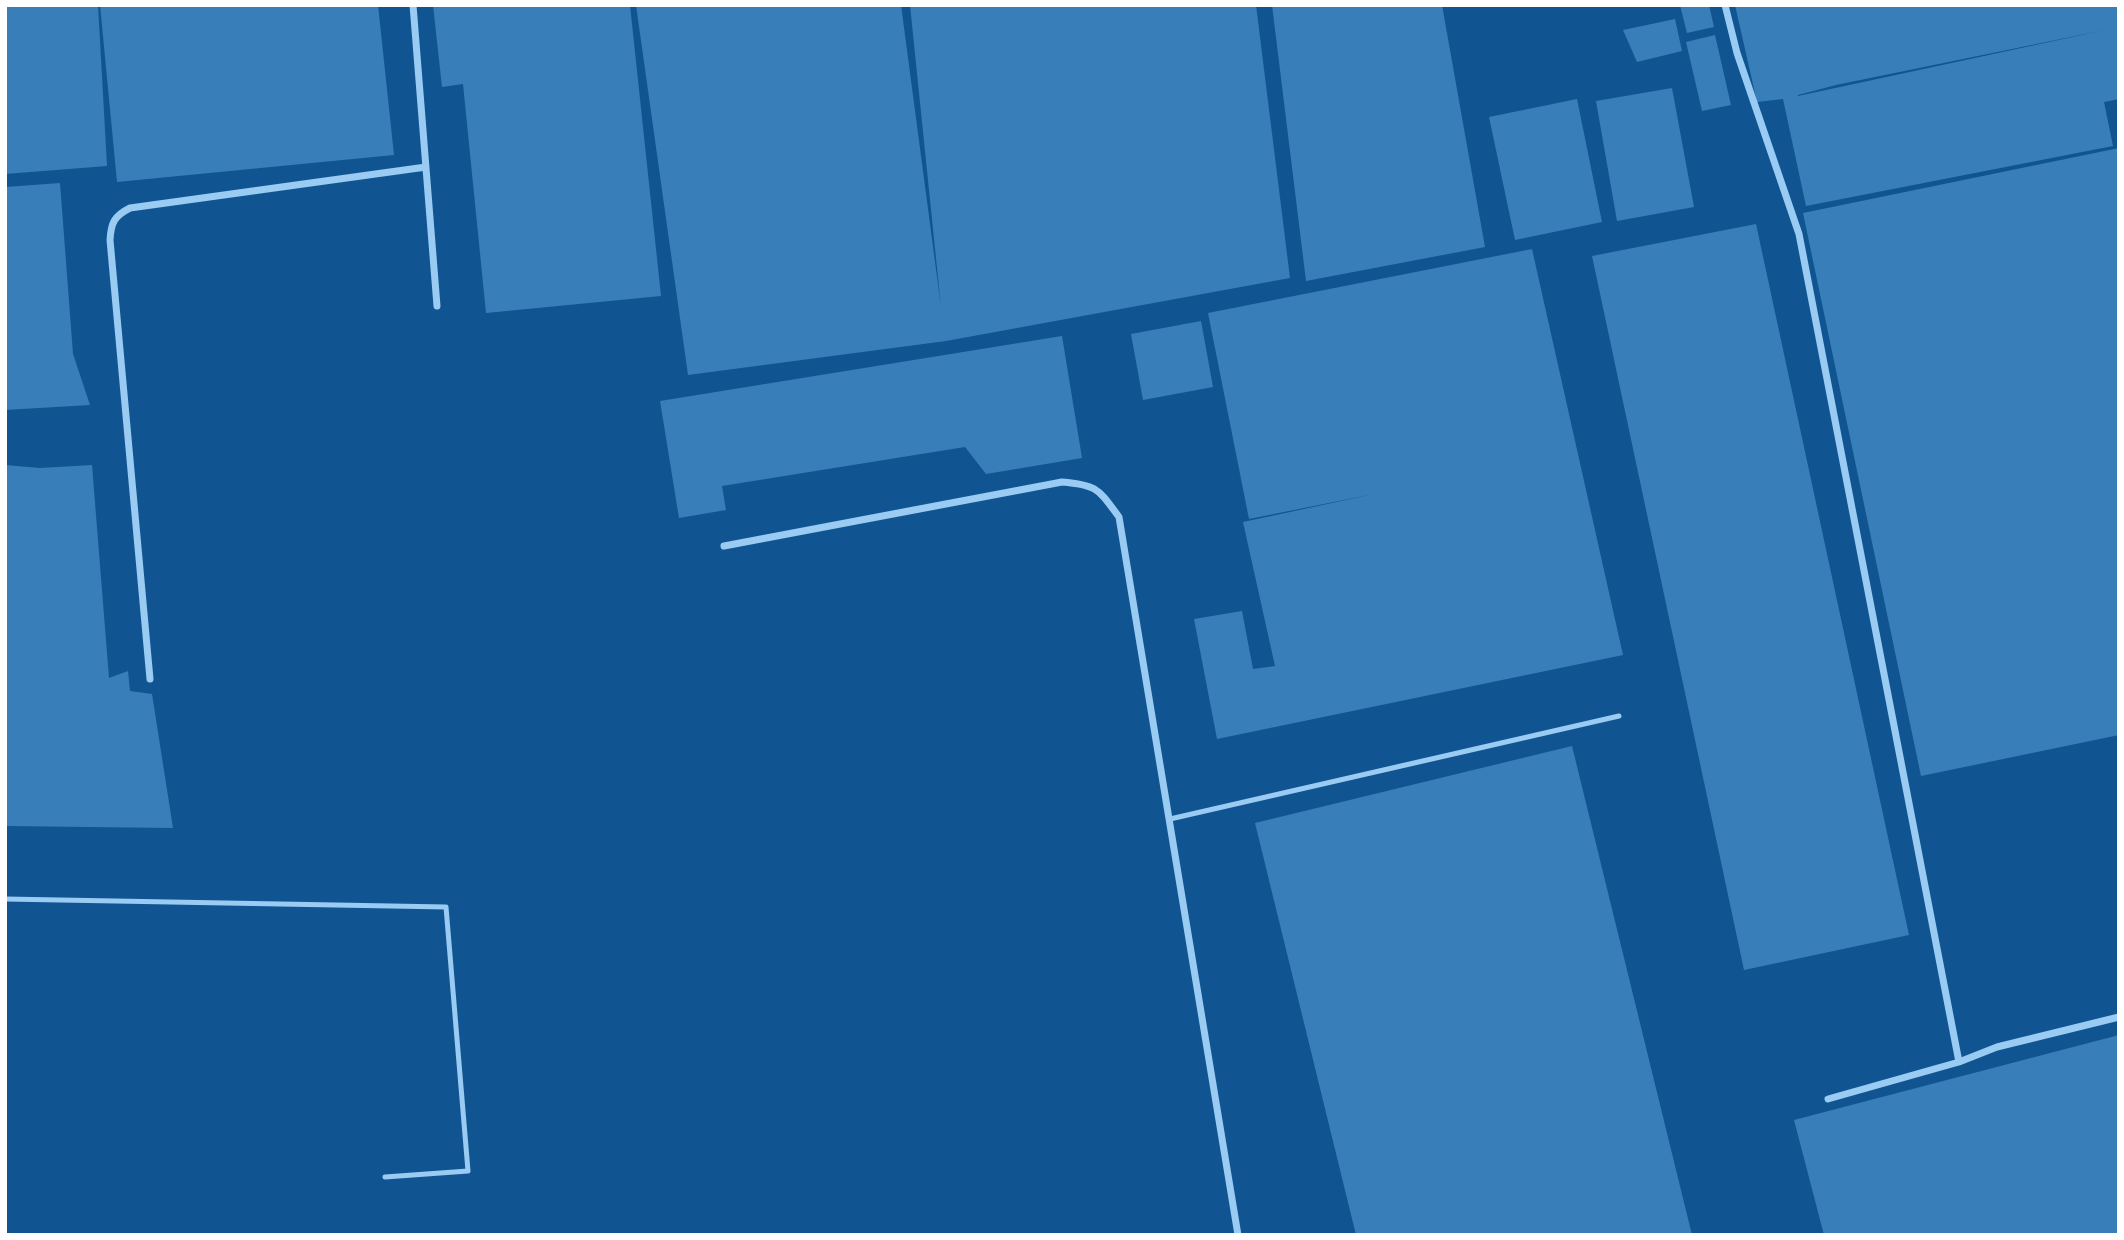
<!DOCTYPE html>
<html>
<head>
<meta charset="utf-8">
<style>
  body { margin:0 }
  #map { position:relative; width:2124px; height:1240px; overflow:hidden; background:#105591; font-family:"Nunito Sans",sans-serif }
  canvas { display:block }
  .frame { position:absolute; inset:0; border:7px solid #fff; pointer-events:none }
</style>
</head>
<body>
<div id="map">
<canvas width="2124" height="1240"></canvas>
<div class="frame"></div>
</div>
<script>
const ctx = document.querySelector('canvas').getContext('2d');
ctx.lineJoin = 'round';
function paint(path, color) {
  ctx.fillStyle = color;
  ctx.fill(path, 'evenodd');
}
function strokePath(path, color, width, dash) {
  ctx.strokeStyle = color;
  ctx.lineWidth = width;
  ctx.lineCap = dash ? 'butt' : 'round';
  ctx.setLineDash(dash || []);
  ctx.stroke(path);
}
paint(new Path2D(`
  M5,5H98L107,166L5,174Z
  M100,5H378L394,155L117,182Z
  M433,5H630L661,296L486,313L463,84L442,87Z
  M636,5H901L941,307L910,5H1256L1290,278L946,341L688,375Z
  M1272,5H1442L1485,247L1306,281Z
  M1680,5H1709L1714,27L1687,33Z
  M1735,5H2119V99L2104,102L2113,146L1806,206L1783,99L1757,102ZM2105,30L1798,96V95L1836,85Z
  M1675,19L1682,51L1637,62L1623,30Z
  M1715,35L1731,105L1702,111L1686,42Z
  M1672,88L1694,207L1617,221L1596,101Z
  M1577,99L1602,222L1515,240L1489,117Z
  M2119,148V735L1921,776L1803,213Z
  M60,183L73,354L90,405L5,410V187Z
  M1756,224L1909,935L1744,970L1592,256Z
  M1532,249L1623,655L1217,739L1194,619L1242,611L1253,669L1275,666L1243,522L1374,494L1249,519L1208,313Z
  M1201,321L1213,387L1143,400L1131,334Z
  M1062,336L1082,458L986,474L965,447L722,486L726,510L679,518L660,401Z
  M5,465L40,468L92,465L109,678L128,671L130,691L152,694L173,828L5,826Z
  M1572,746L1692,1235H1356L1255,823Z
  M2119,1035V1235H1824L1794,1120Z`), '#387fb9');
strokePath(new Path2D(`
  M1170,819L1619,716
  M5,899L446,907L468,1171L385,1177`), '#9acbf3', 5);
strokePath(new Path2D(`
  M413,5L437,306
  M1725,5L1737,53L1799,234L1959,1062
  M724,546L1062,482C1098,485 1098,489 1119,517L1238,1235
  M150,679L110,240C111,223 114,216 130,208L426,167
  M1828,1099L1959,1062L1997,1047L2119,1017`), '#9acbf3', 7);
</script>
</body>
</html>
